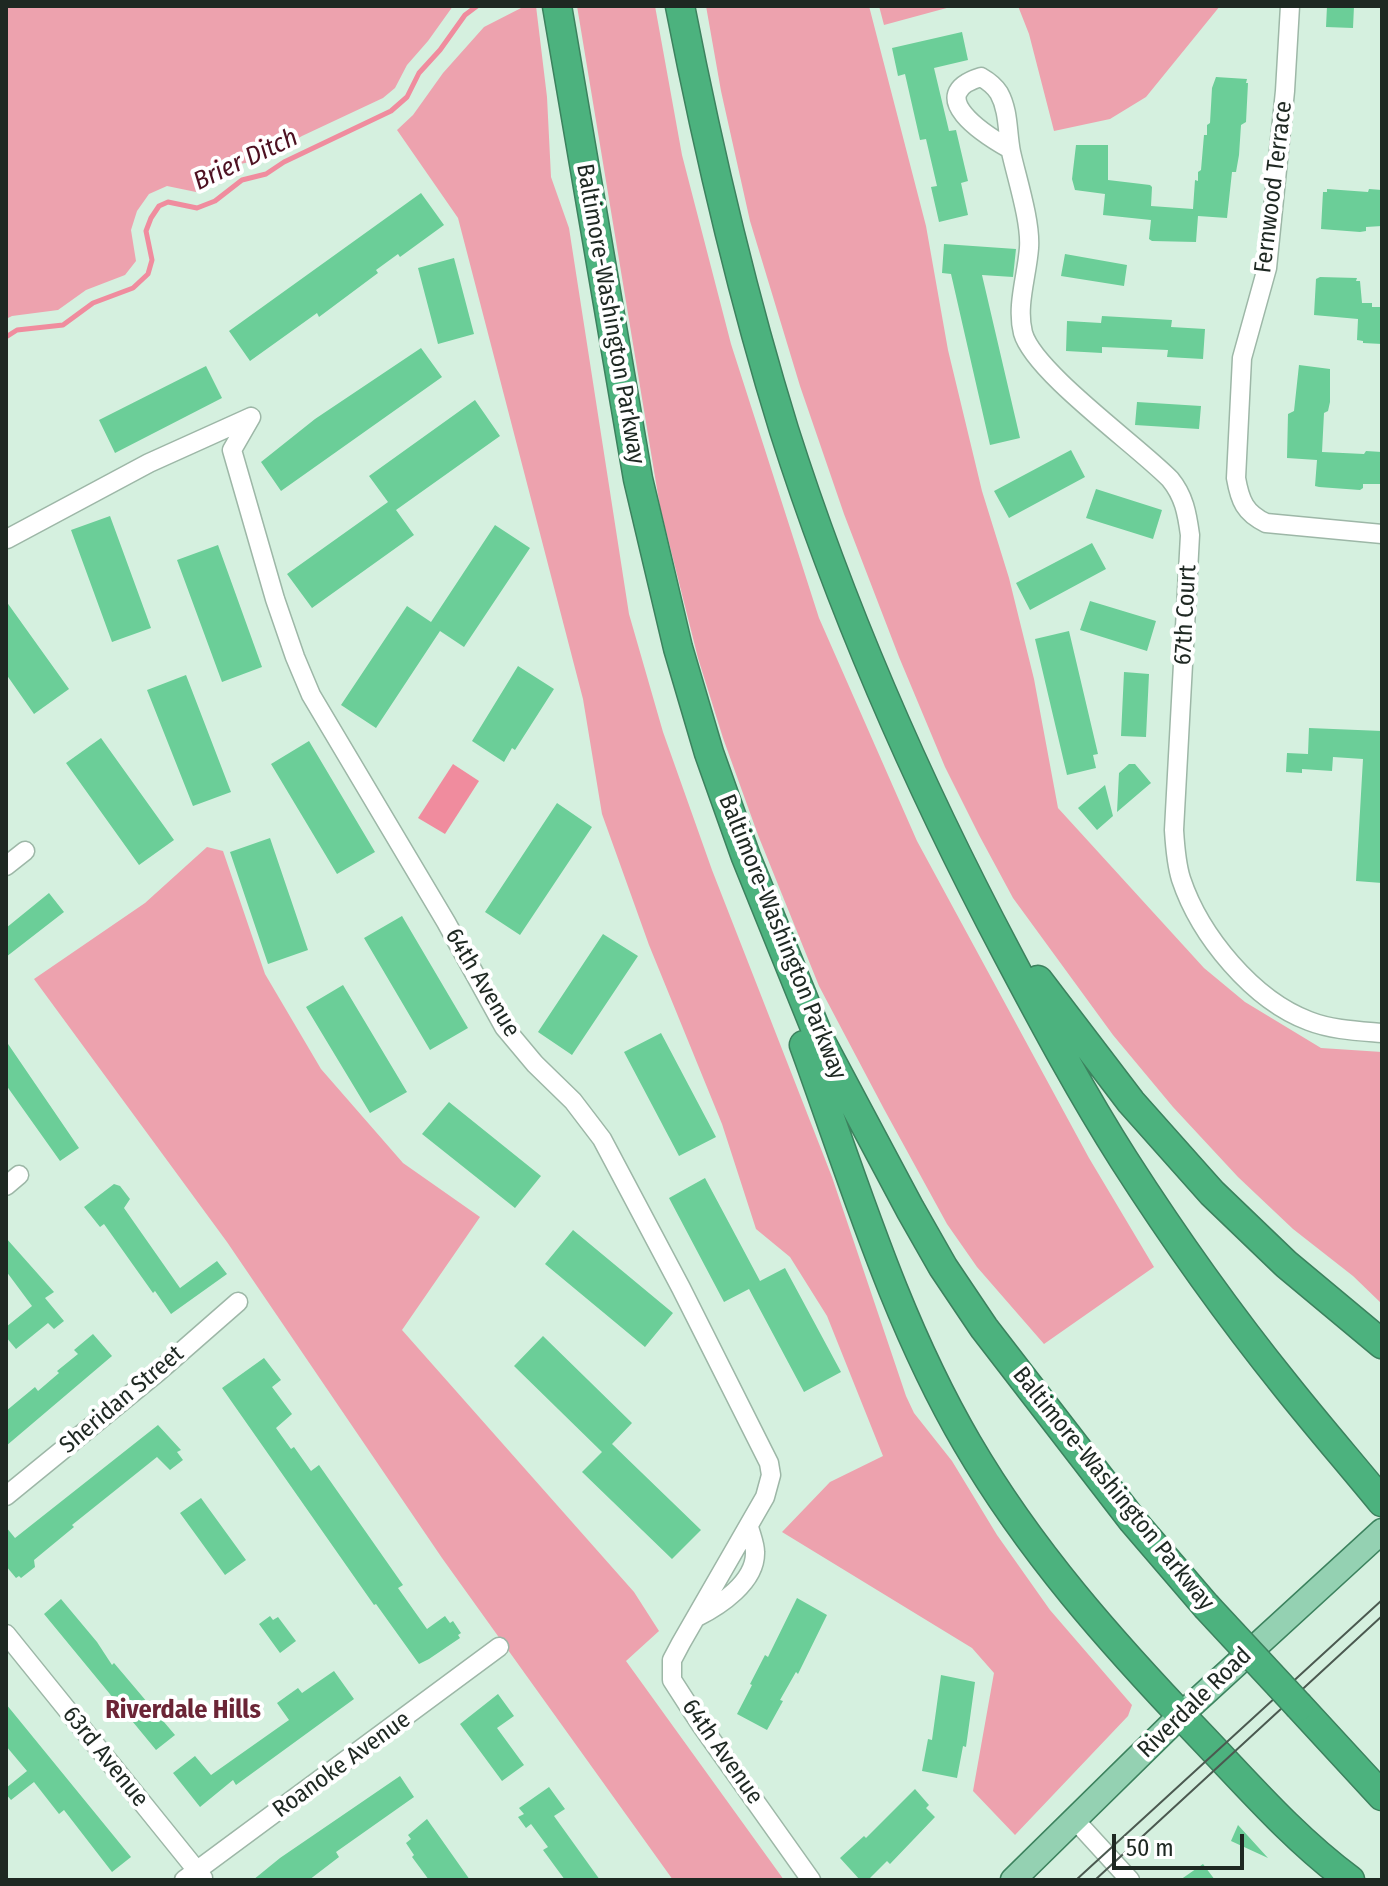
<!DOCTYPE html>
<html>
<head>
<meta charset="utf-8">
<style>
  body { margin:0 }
  #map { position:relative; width:1388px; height:1886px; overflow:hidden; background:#d5f0df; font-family:"Fira Sans Condensed",sans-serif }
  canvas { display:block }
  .frame { position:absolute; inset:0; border:8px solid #1e2822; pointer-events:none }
  .scale { position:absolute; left:1112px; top:1834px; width:132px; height:36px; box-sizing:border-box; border:4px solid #1e2822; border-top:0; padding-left:10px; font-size:24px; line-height:28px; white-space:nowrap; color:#1e2822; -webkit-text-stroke:6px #fff; paint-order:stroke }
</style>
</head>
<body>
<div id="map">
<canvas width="1388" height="1886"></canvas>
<div class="frame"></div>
<div class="scale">50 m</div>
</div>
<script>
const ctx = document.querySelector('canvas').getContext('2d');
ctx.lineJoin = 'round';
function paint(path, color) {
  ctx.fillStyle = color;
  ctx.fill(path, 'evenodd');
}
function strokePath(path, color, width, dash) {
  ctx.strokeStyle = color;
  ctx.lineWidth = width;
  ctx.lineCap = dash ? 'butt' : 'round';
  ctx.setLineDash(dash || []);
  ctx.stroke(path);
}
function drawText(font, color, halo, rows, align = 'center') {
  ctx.font = font + ' "Fira Sans Condensed",sans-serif';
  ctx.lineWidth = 8;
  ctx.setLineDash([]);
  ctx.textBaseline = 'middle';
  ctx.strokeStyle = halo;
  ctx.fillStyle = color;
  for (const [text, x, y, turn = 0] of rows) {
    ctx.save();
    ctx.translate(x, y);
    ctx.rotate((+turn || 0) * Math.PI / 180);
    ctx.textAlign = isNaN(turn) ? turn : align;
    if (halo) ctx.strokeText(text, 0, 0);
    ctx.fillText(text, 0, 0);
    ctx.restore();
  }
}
paint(new Path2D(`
  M6,6H453L428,41L407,65L395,88L383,98L302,136L260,160L235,165L207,188L196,192L167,186L149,194L137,211L131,230L136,261L125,275L86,290L58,310L12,316L6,319Z
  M525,6H536L547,97L551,177L569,228L629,614L663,732L712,870L832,1177L906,1396L914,1413L952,1461L997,1535L1050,1610L1132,1705L1128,1716L1015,1835L973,1791L994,1673L972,1648L782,1532L830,1482L883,1456L827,1316L790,1257L756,1229L722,1124L649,945L602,814L583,699L458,218L397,130L413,115L443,73L484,27Z
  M577,6H655L682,155L731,344L819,618L917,841L1089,1158L1154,1267L1044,1344L977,1267L947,1224L884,1109L819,986L758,835L723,738L698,658L660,507Z
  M706,6H869L926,226L948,350L982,491L1009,578L1034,679L1058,808L1204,968L1245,1002L1321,1048L1382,1052V1304L1353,1276L1293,1229L1238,1177L1173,1107L1113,1035L1013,898L979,835L945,767L899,657L844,514L800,386L750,221L721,91Z
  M879,6H954L884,25Z
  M1018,6H1220L1146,97L1110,119L1054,131L1029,34Z
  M207,847L223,851L265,974L321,1069L403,1163L480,1217L402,1330L634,1592L659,1631L626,1661L784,1880H673L442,1558L227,1242L34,979L145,903Z`), '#eda2ae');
paint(new Path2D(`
  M453,764L479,781L445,834L418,818Z`), '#f08c9e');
strokePath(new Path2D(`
  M6,337L17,330L63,325L93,303L133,288L148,274L152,260L146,231L151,218L159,206L168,202L197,208L215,201L242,180L266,174L284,162L391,111L407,97L419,73L440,50L465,15L477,6`), '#f08c9e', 5);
paint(new Path2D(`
  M1327,6H1354L1353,28L1326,27Z
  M962,32L968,60L934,68L949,131L956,130L968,181L961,183L968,215L939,222L931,187L937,186L926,139L920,140L905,74L898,76L892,48Z
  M1216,77L1247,79L1246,83H1248L1246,122L1241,125L1239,155L1236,172H1232L1227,218L1198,216L1196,242L1152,241L1149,239L1151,220L1103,215L1105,194L1075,190L1072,179L1076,145H1108V180L1150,185L1152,187L1151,206L1193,209L1195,180L1198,181V172L1201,170L1204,135H1207V125L1210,123L1212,88Z
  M1327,189L1368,192L1369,189L1382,190V226L1366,227V231L1360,232L1321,229L1323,192H1327Z
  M421,193L444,225L400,257L398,254L376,270L378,273L319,317L317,313L250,361L229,331Z
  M944,244L1016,249L1013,277L982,275L1020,438L990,445L951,274L942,273Z
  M1065,254L1127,265L1124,286L1061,276Z
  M454,258L474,334L438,344L418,268Z
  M1320,277L1357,278L1356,281H1360L1362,303H1372V307H1382V344L1363,343V341L1357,340L1358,319L1314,315L1316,279Z
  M1102,316L1172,320L1171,327L1205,329L1203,359L1167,357L1168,350L1102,347V353L1066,351L1067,321L1101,323Z
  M421,348L442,377L281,491L261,462L315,419Z
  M1299,365L1330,369V402L1328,411L1324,413L1322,452L1364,454L1366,451L1382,452V484H1363V488L1360,490L1319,487L1315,486L1317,460L1287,458L1288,414L1294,411Z
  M206,366L222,398L115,453L99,420Z
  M475,400L500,436L396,510L414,535L312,608L287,574L388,502L369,476Z
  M1137,402L1201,406L1199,429L1135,425Z
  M1071,450L1085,477L1009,518L994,491Z
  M1096,489L1162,510L1153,539L1086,518Z
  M110,516L151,628L112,642L71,530Z
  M495,525L530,548L464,647L440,631L376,728L341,705L407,606L431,622Z
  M1092,543L1106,569L1030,610L1016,583Z
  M218,545L262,667L222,682L177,560Z
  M6,601L69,689L34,714L6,674Z
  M1090,601L1156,621L1147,651L1080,630Z
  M1069,631L1098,754L1093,755L1096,768L1067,775L1035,639Z
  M518,666L554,689L515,750L512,748L504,762L472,741Z
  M1124,672L1149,674L1146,737L1121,736Z
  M186,675L231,792L193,806L147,690Z
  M1309,728L1382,731V883L1356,881L1363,759L1333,757L1332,771L1302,769V773L1286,772L1287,753L1308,754Z
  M101,738L174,840L139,865L66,763Z
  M309,741L375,852L337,874L271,764Z
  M1129,764H1135L1151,783L1117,812L1119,773Z
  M1105,785L1113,816L1097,830L1078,808Z
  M557,803L592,827L520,935L485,912Z
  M270,838L308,950L268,964L230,852Z
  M49,893L64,912L6,957V928Z
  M402,916L468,1028L430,1050L364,938Z
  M603,934L638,956L572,1055L538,1032Z
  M343,985L407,1092L370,1113L306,1007Z
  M661,1033L716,1137L679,1156L624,1052Z
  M6,1041L79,1148L60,1161L6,1085Z
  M449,1102L541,1176L515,1208L422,1134Z
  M705,1178L760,1281L785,1268L841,1372L804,1392L749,1289L724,1302L669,1198Z
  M114,1184L120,1186L130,1199L124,1208L180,1288L217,1261L227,1274L171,1314L155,1291L153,1293L104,1224L100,1227L84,1207Z
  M573,1230L673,1313L645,1347L545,1264Z
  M6,1238L54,1292L45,1298L64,1321L54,1329L48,1323L16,1349L6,1337V1327L32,1306L6,1271Z
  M93,1334L112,1356L6,1446V1411L35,1387L38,1391L59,1373L57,1371L78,1354L74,1350Z
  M543,1336L632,1423L612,1444L701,1530L672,1559L582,1472L602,1452L514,1366Z
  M264,1358L281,1380L272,1387L292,1414L276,1428L291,1449L294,1447L311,1471L319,1465L403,1585L398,1588L427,1629L445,1616L450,1623L453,1621L461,1633L458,1635L460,1638L429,1659L419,1664L376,1604L374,1605L222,1388Z
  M158,1425L181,1450L177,1452L183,1460L170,1470L157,1457L72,1525L74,1527L34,1560L35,1567L21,1578L19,1576L16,1578L6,1566V1527L15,1538Z
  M201,1498L246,1560L225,1575L180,1513Z
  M797,1598L827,1615L798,1674L796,1672L780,1700L783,1701L767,1730L737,1714L752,1685L750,1684L765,1655L768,1657Z
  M61,1599L97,1642L112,1665L114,1663L175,1735L156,1750L44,1614Z
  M270,1616L273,1620L278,1617L296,1641L280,1653L259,1624Z
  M334,1671L354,1699L236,1785L233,1780L200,1807L173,1773L195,1756L211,1775L289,1720L277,1703L298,1688L302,1693Z
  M941,1675L975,1682L966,1747L963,1746L957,1778L922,1771L928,1739L932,1740Z
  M498,1694L514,1716L497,1728L524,1765L502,1781L460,1724Z
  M6,1704L131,1857L112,1872L64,1810L59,1814L34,1782L11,1800L6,1794V1788L27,1771L6,1746Z
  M400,1776L414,1797L336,1852L339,1857L309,1880H253L280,1858Z
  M549,1787L565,1809L554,1816L600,1880H565L543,1850L548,1847L531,1824L526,1828L518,1817L524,1814L519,1808Z
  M915,1789L929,1805L926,1808L935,1817L890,1864L887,1861L868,1880H860L840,1858L864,1836L866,1838Z
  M427,1819L470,1880H429L412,1857L414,1855L406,1843L411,1839L408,1835Z
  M1238,1825L1268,1858L1231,1841Z
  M1203,1864L1215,1880H1180Z`), '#6bce98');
const minor = new Path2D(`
  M1290,6L1285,91L1267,268L1242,358L1236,478C1240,501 1245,513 1266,523L1382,534
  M1010,149C985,135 922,95 981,77C988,81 994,85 999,93C1009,111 1007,132 1011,152C1017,179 1031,222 1029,248C1027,276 1016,306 1023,333C1034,372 1138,446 1170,479C1184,496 1187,513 1190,535L1174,830C1175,846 1176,863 1181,879C1200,936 1253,1000 1309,1021C1332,1030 1358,1031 1382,1033
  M251,417L232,450L275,599L295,657L311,695L446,922L504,1027L535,1064L573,1101L602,1139L681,1288L769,1463L771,1475L765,1497L681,1643L672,1660V1680L701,1725L811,1880
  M7,539L149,463L251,417
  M6,866L25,851
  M6,1186L19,1175
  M6,1496L158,1372L238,1302
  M697,1617C719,1606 756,1582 755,1552C755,1544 751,1535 749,1527
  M6,1634L203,1878
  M1075,1820L1130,1880
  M184,1880L499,1647`);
const major = new Path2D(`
  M1013,1880L1181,1715L1382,1531`);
const highway = new Path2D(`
  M557,6L638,479L678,648L709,753L746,857L820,1040L910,1209L943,1267L984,1328L1133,1521L1206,1606
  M680,6C708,149 741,291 784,430C842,612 919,787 1008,955C1045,1025 1082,1094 1124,1160C1174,1238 1228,1314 1286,1386C1317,1425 1350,1463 1382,1502
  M1038,980L1131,1102L1212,1193L1286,1264L1382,1344
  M804,1045C853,1179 895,1320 967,1443C1030,1551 1111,1642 1197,1732C1246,1783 1293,1838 1350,1880
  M1299,1706L1382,1796`);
strokePath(minor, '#9db7a7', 21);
strokePath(major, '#3c825e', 27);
strokePath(highway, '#3c825e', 31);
strokePath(minor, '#fff', 18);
strokePath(major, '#94d1b2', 24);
strokePath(highway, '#4cb27e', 28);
strokePath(new Path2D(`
  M1076,1880L1382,1600
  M1095,1880L1382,1616`), '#4b5950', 2);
const highwayBridge = new Path2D(`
  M1206,1606L1299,1706`);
strokePath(highwayBridge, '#3c825e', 31, []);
strokePath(highwayBridge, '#4cb27e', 28);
drawText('24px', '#1e2822', '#fff', [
  ["Fernwood Terrace",1274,187,-83],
  ["Baltimore-Washington Parkway",610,314,80],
  ["67th Court",1186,615,-87],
  ["Baltimore-Washington Parkway",782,937,68],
  ["64th Avenue",482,983,59],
  ["Sheridan Street",122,1400,-40],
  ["Baltimore-Washington Parkway",1113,1489,51],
  ["Riverdale Road",1195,1703,-44],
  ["64th Avenue",722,1752,55],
  ["63rd Avenue",105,1757,51],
  ["Roanoke Avenue",342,1765,-36]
]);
drawText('italic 26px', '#4d1021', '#fff', [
  ["Brier Ditch",246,160,-25]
]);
drawText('bold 26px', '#6b2536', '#fff', [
  ["Riverdale Hills",183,1711]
]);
</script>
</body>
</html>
